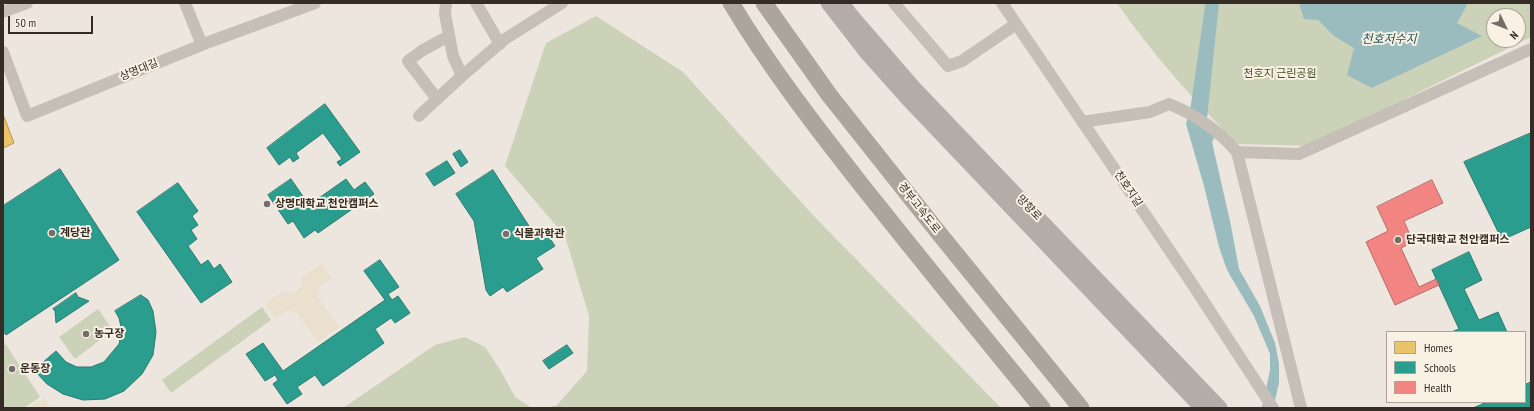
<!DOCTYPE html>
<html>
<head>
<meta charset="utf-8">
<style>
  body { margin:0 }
  #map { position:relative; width:1534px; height:411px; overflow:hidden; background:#ece6df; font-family:"PT Sans Narrow",sans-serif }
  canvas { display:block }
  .frame { position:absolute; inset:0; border:4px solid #352c26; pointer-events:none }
  .legend { position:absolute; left:1386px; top:331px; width:140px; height:72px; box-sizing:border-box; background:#faf1e5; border:1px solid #aba299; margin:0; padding:5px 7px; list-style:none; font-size:12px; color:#352c26 }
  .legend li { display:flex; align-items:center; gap:8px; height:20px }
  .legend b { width:20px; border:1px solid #aba299 }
  .north { position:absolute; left:1486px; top:8px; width:40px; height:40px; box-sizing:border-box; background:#faf1e5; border:1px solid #aba299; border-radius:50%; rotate:133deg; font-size:11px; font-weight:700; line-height:16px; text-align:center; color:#352c26 }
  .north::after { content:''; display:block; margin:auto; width:14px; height:18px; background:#756d67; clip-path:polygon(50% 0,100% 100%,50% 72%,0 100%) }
  .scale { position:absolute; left:8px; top:16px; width:85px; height:18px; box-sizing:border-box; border:2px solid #352c26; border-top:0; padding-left:5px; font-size:12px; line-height:14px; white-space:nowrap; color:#352c26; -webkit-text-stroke:3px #faf1e5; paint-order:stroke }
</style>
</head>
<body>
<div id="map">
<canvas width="1534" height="411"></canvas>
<div class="frame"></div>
<ul class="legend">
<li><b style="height:11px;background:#e9c46a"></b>Homes</li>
<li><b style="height:11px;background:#2a9d8f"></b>Schools</li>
<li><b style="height:11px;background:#f28482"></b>Health</li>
</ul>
<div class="north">N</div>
<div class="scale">50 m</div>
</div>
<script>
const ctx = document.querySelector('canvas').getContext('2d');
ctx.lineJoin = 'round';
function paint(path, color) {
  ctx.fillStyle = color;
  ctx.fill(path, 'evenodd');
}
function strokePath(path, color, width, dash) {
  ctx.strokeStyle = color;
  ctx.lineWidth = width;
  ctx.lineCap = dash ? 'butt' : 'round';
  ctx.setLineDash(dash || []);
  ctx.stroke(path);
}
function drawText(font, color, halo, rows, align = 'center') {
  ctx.font = font + ' "PT Sans Narrow","Noto Sans KR",sans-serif';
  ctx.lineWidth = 4;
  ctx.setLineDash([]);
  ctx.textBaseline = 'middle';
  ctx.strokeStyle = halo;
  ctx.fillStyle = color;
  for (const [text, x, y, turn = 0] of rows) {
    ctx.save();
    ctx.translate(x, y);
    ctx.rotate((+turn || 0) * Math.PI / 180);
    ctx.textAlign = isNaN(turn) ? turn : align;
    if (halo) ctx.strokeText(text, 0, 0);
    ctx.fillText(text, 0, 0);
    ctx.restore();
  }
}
paint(new Path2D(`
  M1117,3H1530L1531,37L1310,146L1237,144C1194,100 1152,54 1117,3ZM1494,16H1518V40H1494Z
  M596,16L683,72L812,214L1001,408H548L557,405L587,371L589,316L565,236L505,166L546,43Z
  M262,307L271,320L171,393L162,380Z
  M98,309L113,330L75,359L59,337Z
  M465,337L485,347L501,371L515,397L532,408H343L435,345Z
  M3,340L40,397L24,408H3Z`), '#ccd2b8');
paint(new Path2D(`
  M321,264L332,278L320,286L317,296L339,327L318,342L296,312L288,310L276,319L265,304L283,291L289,293L295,292L299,289L302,283L301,278Z
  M44,398L50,408H28Z`), '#ebdfcd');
paint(new Path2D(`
  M1205,3H1219L1207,118L1219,128L1212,142L1230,221L1239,269L1260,306L1275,343L1279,364V383L1273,408H1262L1270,370V354L1254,316L1227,270L1219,247L1204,186L1186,124L1191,104L1205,6Z
  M1299,3H1468L1457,23L1482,36L1372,88L1347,75L1354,48L1334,36L1318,20L1304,19Z`), '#9abcbe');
const homes = new Path2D(`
  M3,114L14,143L3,148Z`);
paint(homes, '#e9c46a');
strokePath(homes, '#b39656', 1);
const schools = new Path2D(`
  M325,104L360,152L340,166L337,162L342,159L323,133L296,153L299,158L293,162L290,157L279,165L267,148Z
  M1531,133V227L1502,240L1464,162Z
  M460,150L468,162L461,167L453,154Z
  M447,161L455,173L434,186L426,174Z
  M60,169L119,260L6,335L3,331V206Z
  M493,170L536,237L545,231L555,246L536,258L543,269L507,292L503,287L490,296L486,290L474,221L456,194Z
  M291,179L309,205L346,179L354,190L365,182L374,194L318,233L315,230L304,238L293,221L288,224L268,195Z
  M178,183L198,211L192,216L198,225L191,230L197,239L188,246L201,265L208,260L214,269L220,264L232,282L201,303L137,212Z
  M1469,252L1482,280L1464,289L1479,320L1498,312L1507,332H1451L1459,329L1432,270Z
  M380,260L399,287L388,294L392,300L398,296L410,313L395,323L391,318L375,329L384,343L323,386L315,375L297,387L302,394L287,404L273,384L278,380L275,375L265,381L246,354L263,343L283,371L385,300L364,271Z
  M76,293L78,297L89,301L56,323L55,311L53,309Z
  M141,295L148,300L153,311L156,332L153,355L142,374L124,391L105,399L83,400L63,394L47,384L34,370L56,351L66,362L77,367H91L104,362L119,344L122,331L119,318L115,311Z
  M567,345L573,353L549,369L543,361Z
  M1531,382V408H1473L1487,402H1525V385Z`);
paint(schools, '#2a9d8f');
strokePath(schools, '#2d7b70', 1);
const health = new Path2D(`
  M1432,180L1443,203L1404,221L1413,242L1401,248L1419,287L1436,279L1439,285L1395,305L1366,242L1388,231L1377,207Z`);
paint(health, '#f28482');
strokePath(health, '#b96a66', 1);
strokePath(new Path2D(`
  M185,3L202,45
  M446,3L445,14L453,56L462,76L505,39L562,3
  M476,3L500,44
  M894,3L948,66L962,61L1016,24
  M1002,3L1191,282L1273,408
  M3,12L27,3
  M449,36L423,50L408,61L437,99L462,76
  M3,52L27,116L209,42L315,3
  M419,116L437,99
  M1082,122L1150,112L1169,104C1194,114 1219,131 1237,152L1301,408
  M1237,152L1299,154L1531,49`), '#c5bfb8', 12);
strokePath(new Path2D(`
  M828,3L866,52L907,98L1202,408
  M842,3L850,14L913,87L1220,408`), '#b4ada7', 15);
strokePath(new Path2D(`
  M731,3C770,68 816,127 863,187C922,261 982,335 1042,408
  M764,3L830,96L938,232L1081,408`), '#aba59e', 17);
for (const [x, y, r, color] of [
  [267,204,4,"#756d67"],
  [52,233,4,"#756d67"],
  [506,234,4,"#756d67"],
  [1398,240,4,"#756d67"],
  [86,334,4,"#756d67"],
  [12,369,4,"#756d67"]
]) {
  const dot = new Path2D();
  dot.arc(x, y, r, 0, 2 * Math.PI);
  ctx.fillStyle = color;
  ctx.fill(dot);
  strokePath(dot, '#faf1e5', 1.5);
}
drawText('11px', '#352c26', '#faf1e5', [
  ["상명대길",139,70,-22],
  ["천호지길",1128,189,56],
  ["경부고속도로",919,208,52],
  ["망향로",1029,208,46]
]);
drawText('11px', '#425429', '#faf1e5', [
  ["천호지 근린공원",1280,74]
]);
drawText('bold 11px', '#352c26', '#faf1e5', [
  ["상명대학교 천안캠퍼스",275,204],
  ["계당관",60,233],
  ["식물과학관",514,234],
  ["단국대학교 천안캠퍼스",1406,240],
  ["농구장",94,334],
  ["운동장",20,369]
], 'left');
drawText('italic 12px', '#1b5158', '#faf1e5', [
  ["천호저수지",1389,40]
]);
</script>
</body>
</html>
